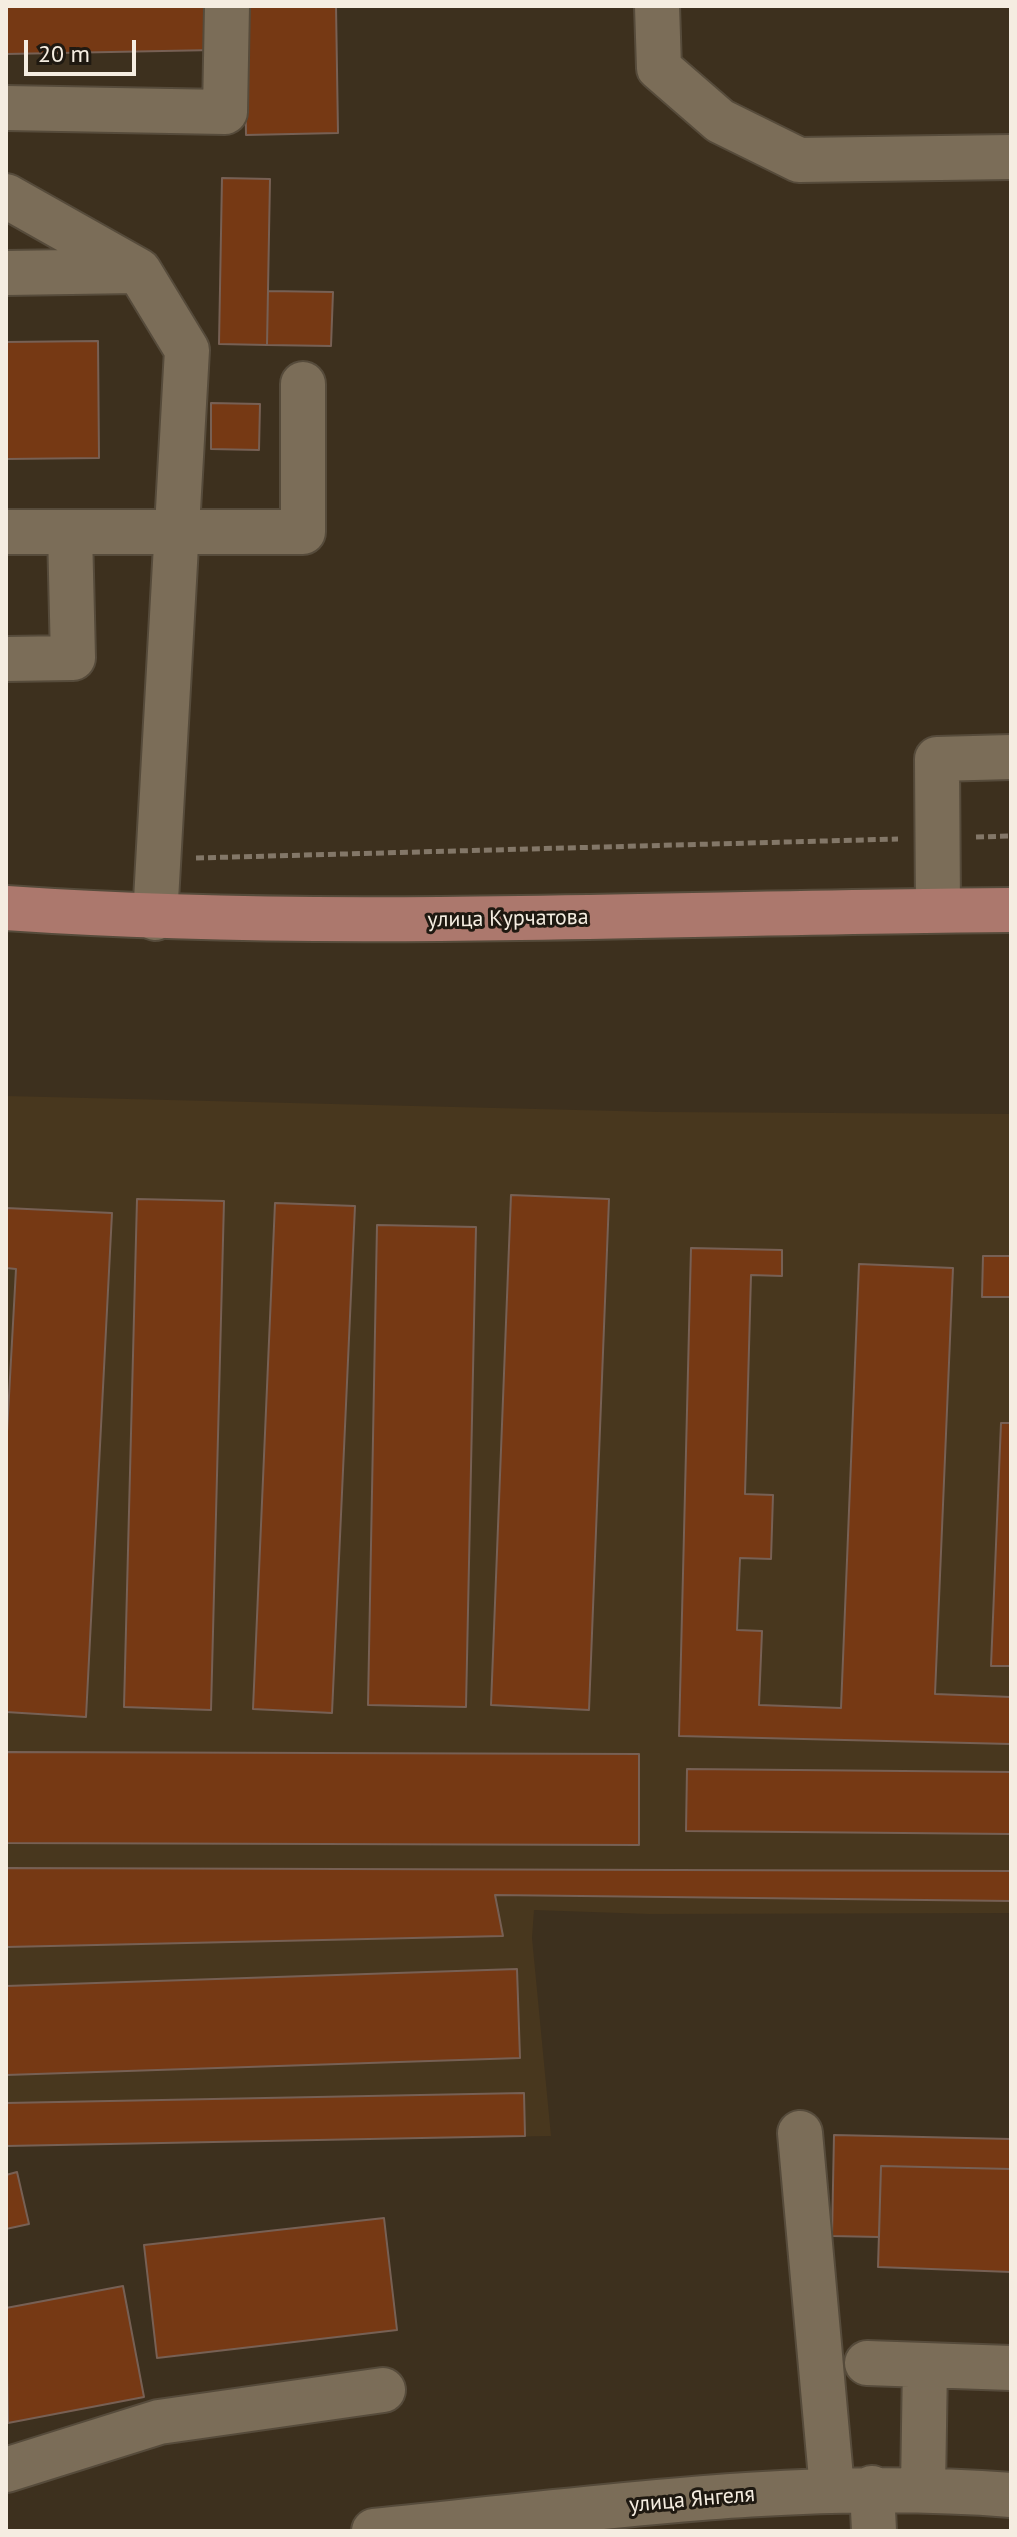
<!DOCTYPE html>
<html>
<head>
<meta charset="utf-8">
<style>
  body { margin:0 }
  #map { position:relative; width:1017px; height:2537px; overflow:hidden; background:#3d301e; font-family:"PT Sans",sans-serif }
  canvas { display:block }
  .frame { position:absolute; inset:0; border:8px solid #f5ede1; pointer-events:none }
  .scale { position:absolute; left:24px; top:40px; width:112px; height:36px; box-sizing:border-box; border:4px solid #f5ede1; border-top:0; padding-left:10px; font-size:24px; line-height:28px; white-space:nowrap; color:#f5ede1; -webkit-text-stroke:6px #1f1911; paint-order:stroke }
</style>
</head>
<body>
<div id="map">
<canvas width="1017" height="2537"></canvas>
<div class="frame"></div>
<div class="scale">20 m</div>
</div>
<script>
const ctx = document.querySelector('canvas').getContext('2d');
ctx.lineJoin = 'round';
function paint(path, color) {
  ctx.fillStyle = color;
  ctx.fill(path, 'evenodd');
}
function strokePath(path, color, width, dash) {
  ctx.strokeStyle = color;
  ctx.lineWidth = width;
  ctx.lineCap = dash ? 'butt' : 'round';
  ctx.setLineDash(dash || []);
  ctx.stroke(path);
}
function drawText(font, color, halo, rows, align = 'center') {
  ctx.font = font + ' "PT Sans",sans-serif';
  ctx.lineWidth = 6;
  ctx.setLineDash([]);
  ctx.textBaseline = 'middle';
  ctx.strokeStyle = halo;
  ctx.fillStyle = color;
  for (const [text, x, y, turn = 0] of rows) {
    ctx.save();
    ctx.translate(x, y);
    ctx.rotate((+turn || 0) * Math.PI / 180);
    ctx.textAlign = isNaN(turn) ? turn : align;
    if (halo) ctx.strokeText(text, 0, 0);
    ctx.fillText(text, 0, 0);
    ctx.restore();
  }
}
paint(new Path2D(`
  M6,1096L659,1112L1011,1114V1913L649,1914L534,1910L532,1938L551,2136L6,2146Z`), '#48371e');
const building = new Path2D(`
  M6,6H214L215,50L6,54Z
  M244,6H336L338,133L246,135Z
  M222,178L270,179L267,345L219,344Z
  M268,291L333,292L331,346L267,345Z
  M98,341L99,458L6,459V342Z
  M211,403L260,404L259,450L211,449Z
  M511,1195L609,1199L589,1710L491,1705Z
  M137,1199L224,1201L211,1710L124,1707Z
  M275,1203L355,1206L332,1713L253,1709Z
  M6,1208L112,1213L86,1717L6,1712V1450L16,1269L6,1268Z
  M377,1225L476,1227L466,1707L368,1705Z
  M691,1248L782,1250V1276L751,1275L745,1494L773,1495L771,1559L740,1558L737,1630L762,1631L759,1705L841,1708L859,1264L953,1268L935,1694L1011,1697V1744L679,1736Z
  M983,1256H1011V1297H982Z
  M1001,1423H1011V1666H991Z
  M6,1752L639,1754V1845L6,1843Z
  M687,1769L1011,1772V1834L686,1831Z
  M6,1868L1011,1871V1901L495,1895L503,1936L6,1947Z
  M517,1969L520,2058L6,2075V1986Z
  M524,2093L525,2136L6,2146V2103Z
  M834,2135L1011,2139V2169L881,2166L879,2237L832,2236Z
  M881,2166L1011,2169V2272L878,2267Z
  M17,2172L29,2224L6,2229V2175Z
  M384,2218L397,2330L157,2358L144,2245Z
  M123,2286L144,2397L8,2423L6,2308Z`);
paint(building, '#763914');
strokePath(building, '#776054', 2);
const minor = new Path2D(`
  M657,6L659,68L720,121L799,160L1011,157
  M6,108L225,112L227,6
  M6,196L139,271L187,350L155,918
  M6,273L136,271
  M6,532H303V384
  M6,659L73,658L70,532
  M938,910L937,759L1011,757
  M800,2133L832,2489
  M867,2363L1011,2368
  M6,2470L159,2422L383,2390
  M872,2488L874,2531
  M923,2488L925,2365
  M374,2531C586,2510 798,2478 1011,2495`);
const major = new Path2D(`
  M6,908C341,931 676,912 1011,910`);
strokePath(minor, '#564b3b', 48);
strokePath(major, '#564b3b', 48);
strokePath(new Path2D(`
  M976,837L1011,836
  M196,858L898,839`), '#837768', 5, [8, 4]);
strokePath(minor, '#7b6d58', 44);
strokePath(major, '#ac786d', 44);
drawText('22px', '#f5ede1', '#1f1911', [
  ["улица Курчатова",508,919,-1],
  ["улица Янгеля",692,2500,-5]
]);
</script>
</body>
</html>
